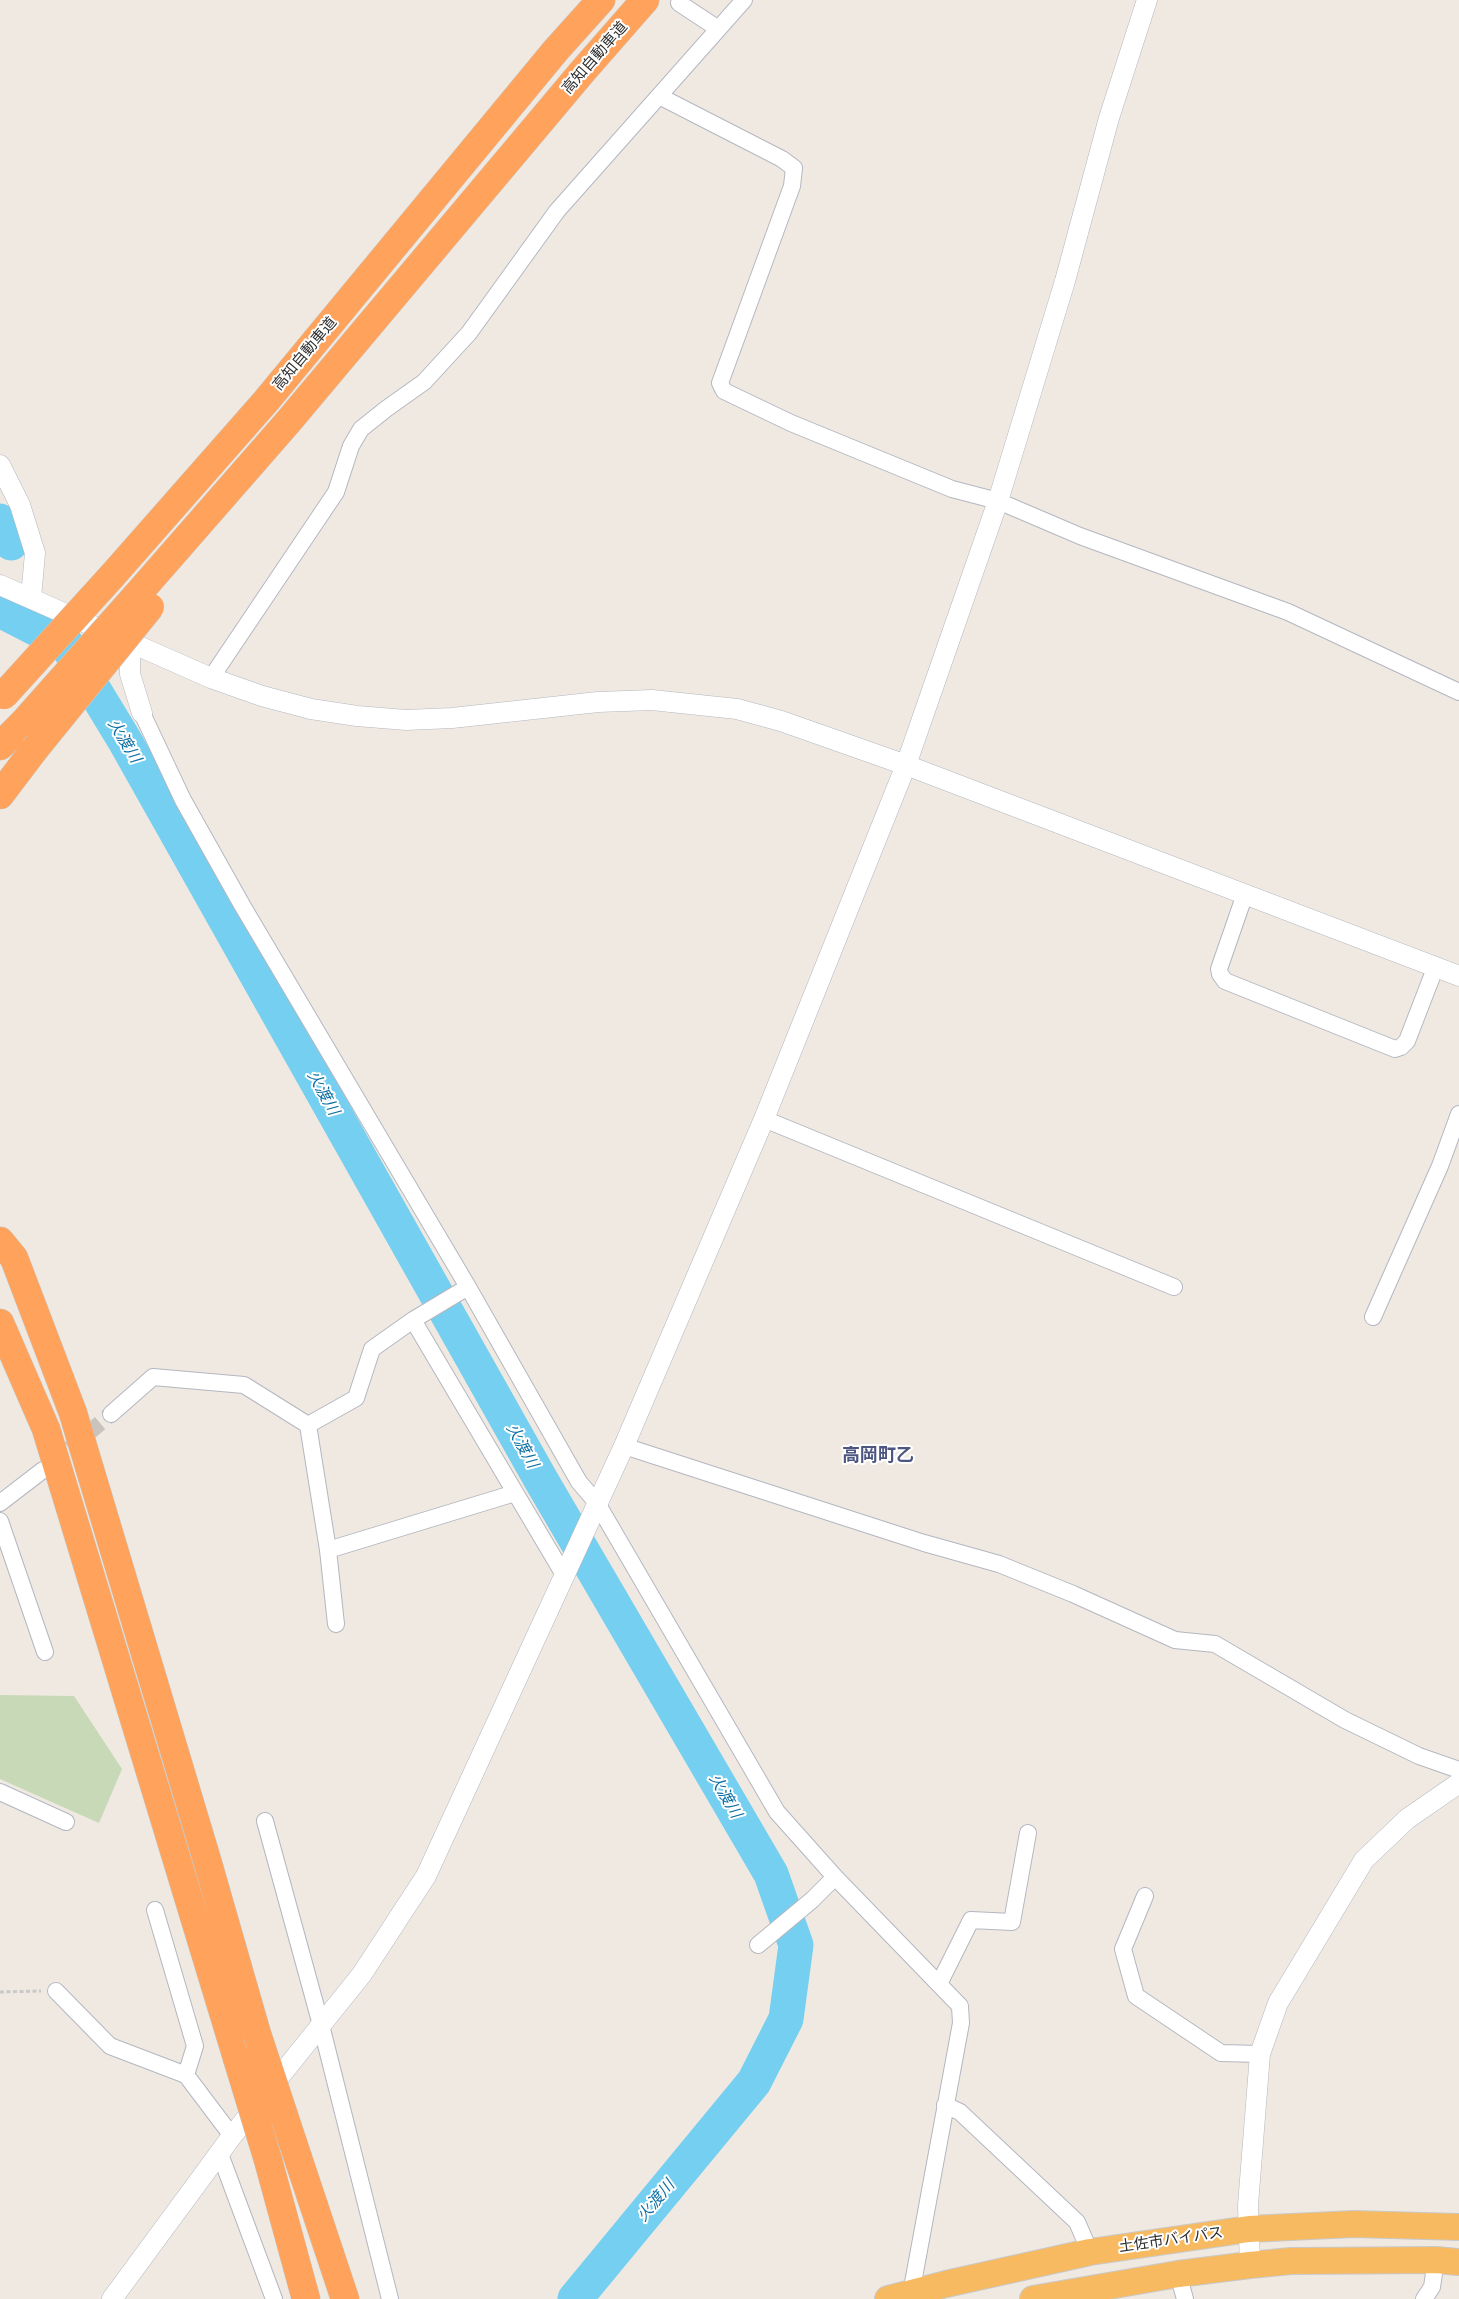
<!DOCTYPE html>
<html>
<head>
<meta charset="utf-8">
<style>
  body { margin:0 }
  canvas { display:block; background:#efe9e1 }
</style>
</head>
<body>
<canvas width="1459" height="2299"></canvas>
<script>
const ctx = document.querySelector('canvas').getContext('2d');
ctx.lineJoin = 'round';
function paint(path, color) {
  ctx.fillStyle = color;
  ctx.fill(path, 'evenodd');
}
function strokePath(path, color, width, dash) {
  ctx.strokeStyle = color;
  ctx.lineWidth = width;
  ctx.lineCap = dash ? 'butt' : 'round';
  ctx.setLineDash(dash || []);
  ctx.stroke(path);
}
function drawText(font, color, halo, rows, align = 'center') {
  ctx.font = font + ' "IBM Plex Sans","Noto Sans JP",sans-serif';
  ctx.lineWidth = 4;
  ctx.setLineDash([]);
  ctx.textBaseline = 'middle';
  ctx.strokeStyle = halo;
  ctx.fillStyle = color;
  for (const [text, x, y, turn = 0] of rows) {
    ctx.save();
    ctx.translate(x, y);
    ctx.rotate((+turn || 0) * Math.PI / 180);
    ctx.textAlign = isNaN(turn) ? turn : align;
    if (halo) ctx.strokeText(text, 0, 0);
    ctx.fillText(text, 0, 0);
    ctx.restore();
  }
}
paint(new Path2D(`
  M0,1695L74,1696L122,1769L99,1823L0,1779Z`), '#c8d9b8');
strokePath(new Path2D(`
  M0,521L11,543
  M0,610L64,643
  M54,624L125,741L541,1480L771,1874L796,1945L786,2019L754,2082L575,2299`), '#75cff0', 35);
strokePath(new Path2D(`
  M51,1464L111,1414`), '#c8c4bd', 16, [16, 8]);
const minor = new Path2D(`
  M679,3L717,28
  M659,96L782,159L794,168L792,186L720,383L724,391L791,423L952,489L998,501L1080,536L1288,612L1459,692
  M211,678L336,492L351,446L361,429L386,409L424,382L469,333L557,211L744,0
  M142,713L183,800L242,905L468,1287L579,1482L597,1503L777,1812L835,1877L960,2006L961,2023L910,2299
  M1245,894L1219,969L1220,974L1225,981L1395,1049L1401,1047L1407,1041L1436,966
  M764,1119L1174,1287
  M468,1287L413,1320L564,1575
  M1373,1317L1440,1166L1459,1114
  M413,1320L372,1349L356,1398L308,1425L328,1550L515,1493
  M111,1414L153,1377L244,1385L308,1425
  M624,1446L924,1543L999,1564L1073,1594L1175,1640L1215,1644L1345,1720L1419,1756L1459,1770
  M0,1503L43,1470
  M0,1521L45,1652
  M328,1550L336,1624
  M0,1792L66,1822
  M265,1821L321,2025L390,2299
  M1145,1896L1123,1949L1136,1996L1221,2053L1260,2054
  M155,1910L195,2046L186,2075L232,2136
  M758,1945L812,1900L835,1877
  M939,1984L971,1920L1012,1922L1028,1833
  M56,1991L110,2046L186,2075
  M945,2105L960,2112L1077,2222L1090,2252
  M220,2154L274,2299
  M1178,2274L1185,2299
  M1424,2299L1432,2287L1436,2260`);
const tertiary = new Path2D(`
  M0,465L20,505L35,553L31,598
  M0,585L211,678L262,696L311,709L357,716L406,720L452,718L598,702L652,700L737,709L781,721L906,765L1459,976
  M130,643V674L142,713
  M1250,2265L1248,2205L1260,2054L1278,2003L1364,1860L1407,1819L1459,1783
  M112,2299L232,2136L362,1974L426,1876L624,1446L764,1119L906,765L998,501L1065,281L1109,118L1147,0`);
const trunk = new Path2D(`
  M888,2299L946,2284L1090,2252L1249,2229L1354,2224L1459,2227
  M1033,2299L1178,2274L1250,2265L1291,2261L1436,2260L1459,2262`);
const motorway = new Path2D(`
  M112,576L266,401L556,50L601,0
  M136,596L288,422L582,72L645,0
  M0,746L24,722
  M0,795L34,750
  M0,1241L14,1258L73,1413L207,1860L257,2034
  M0,1323L46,1429L237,2058
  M293,2143L345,2299
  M268,2160L306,2299`);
strokePath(minor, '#b4b7c1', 18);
strokePath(tertiary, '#b4b7c1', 21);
strokePath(trunk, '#c9c9c9', 28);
strokePath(motorway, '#c9c9c9', 29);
strokePath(new Path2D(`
  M0,1992L41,1991`), '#c9c9c9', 3, [4, 2.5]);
strokePath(minor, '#fff', 16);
strokePath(tertiary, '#fff', 20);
strokePath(trunk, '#f8ba60', 26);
strokePath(motorway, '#ffa35c', 28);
const motorwayBridge = new Path2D(`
  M4,695L112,576
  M24,722L136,596
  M34,750L150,607
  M257,2034L293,2143
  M237,2058L268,2160`);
strokePath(motorwayBridge, '#c9c9c9', 29, []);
strokePath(motorwayBridge, '#ffa35c', 28);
drawText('15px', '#2e2e2e', '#fff', [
  ["高知自動車道",595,58,-49],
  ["高知自動車道",305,354,-50],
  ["土佐市バイパス",1171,2240,-8]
]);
drawText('italic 16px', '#0d6fa3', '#fff', [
  ["火渡川",124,741,59],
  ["火渡川",323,1093,61],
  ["火渡川",522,1446,61],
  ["火渡川",725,1796,60],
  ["火渡川",656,2201,-50]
]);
drawText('bold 18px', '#4d5680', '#fff', [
  ["高岡町乙",878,1456]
]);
</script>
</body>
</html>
